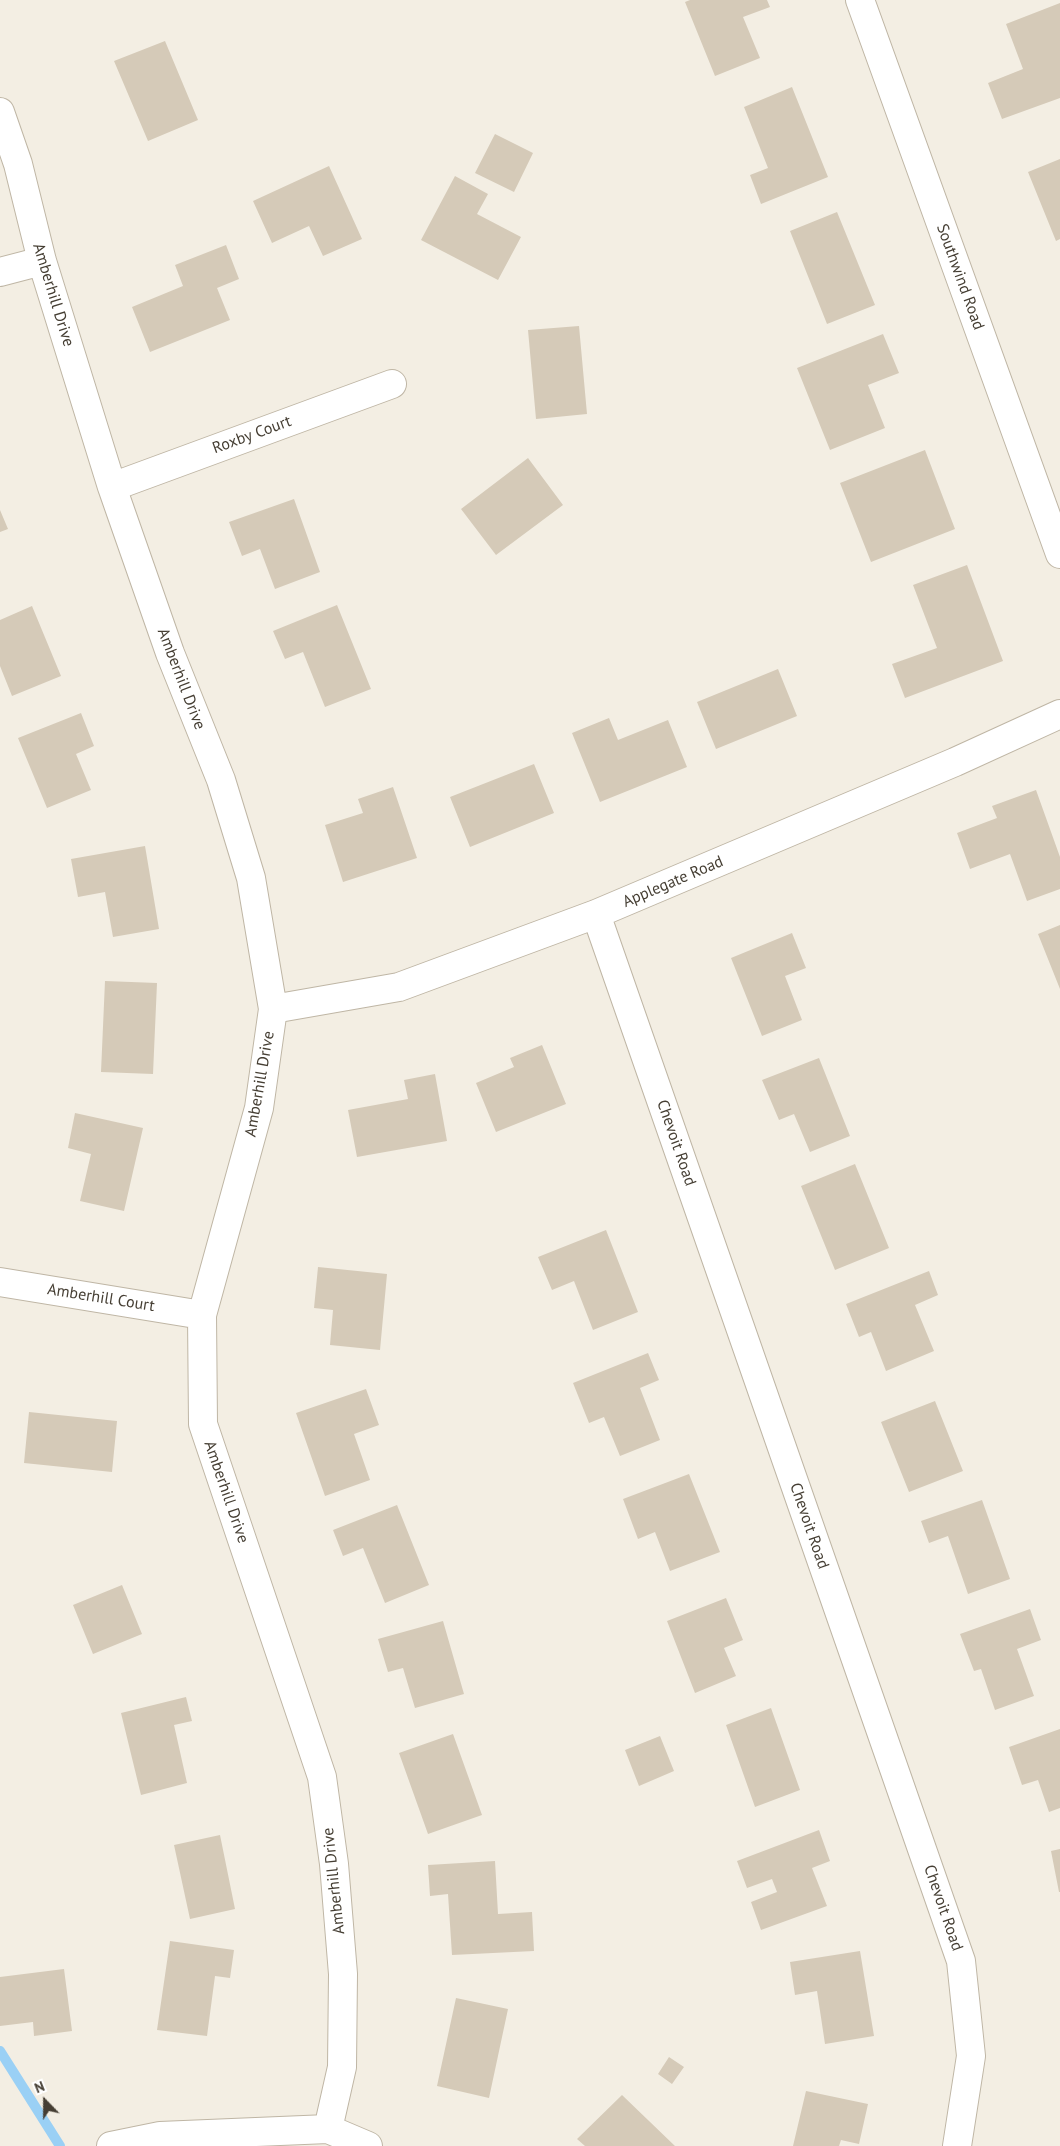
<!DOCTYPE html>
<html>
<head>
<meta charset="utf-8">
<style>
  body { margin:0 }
  #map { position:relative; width:1060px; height:2146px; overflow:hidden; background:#f3eee3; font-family:"PT Sans",sans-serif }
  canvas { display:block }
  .north { position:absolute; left:20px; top:2076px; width:50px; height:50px; -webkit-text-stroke:4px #fff; paint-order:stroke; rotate:338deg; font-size:14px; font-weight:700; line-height:20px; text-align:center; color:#453e33 }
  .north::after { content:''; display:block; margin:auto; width:18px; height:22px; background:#453e33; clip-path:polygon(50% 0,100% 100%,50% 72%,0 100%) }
</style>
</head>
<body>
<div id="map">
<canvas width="1060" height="2146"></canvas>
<div class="north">N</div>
</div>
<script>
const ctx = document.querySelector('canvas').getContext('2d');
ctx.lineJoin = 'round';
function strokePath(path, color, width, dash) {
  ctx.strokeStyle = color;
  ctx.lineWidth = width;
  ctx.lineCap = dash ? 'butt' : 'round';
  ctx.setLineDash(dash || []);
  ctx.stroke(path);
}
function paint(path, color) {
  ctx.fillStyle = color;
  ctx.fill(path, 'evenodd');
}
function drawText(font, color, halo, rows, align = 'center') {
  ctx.font = font + ' "PT Sans",sans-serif';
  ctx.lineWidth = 4.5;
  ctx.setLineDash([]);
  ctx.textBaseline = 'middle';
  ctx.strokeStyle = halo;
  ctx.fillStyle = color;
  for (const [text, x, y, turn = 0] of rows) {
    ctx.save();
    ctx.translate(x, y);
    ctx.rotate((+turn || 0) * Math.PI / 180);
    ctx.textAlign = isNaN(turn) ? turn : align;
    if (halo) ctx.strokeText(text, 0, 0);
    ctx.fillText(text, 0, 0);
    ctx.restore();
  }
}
strokePath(new Path2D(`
  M0,2051L60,2146`), '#9ad0f5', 10);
paint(new Path2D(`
  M690,0H767L770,7L743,17L760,58L715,76L685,2Z
  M1060,3V98L1002,119L988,83L1023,69L1006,24Z
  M165,41L198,120L148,141L114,61Z
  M792,87L828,177L761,204L750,175L768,168L744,107Z
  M495,134L533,153L514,192L475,173Z
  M1060,159V239L1056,241L1028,172Z
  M329,166L362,239L323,256L309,226L272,243L253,201Z
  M455,176L488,194L477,214L521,237L498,280L421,240Z
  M837,212L875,305L827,324L790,231Z
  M226,245L239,279L217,288L230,320L150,352L132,307L183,286L175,265Z
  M579,326L587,414L536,419L528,330Z
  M883,334L899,373L868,385L885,428L830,450L797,368Z
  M925,450L955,529L871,562L840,483Z
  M528,458L563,505L496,555L461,509Z
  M294,499L320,572L275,589L260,549L242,556L229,522Z
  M0,510L8,529L0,532Z
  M967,565L1003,661L905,698L892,664L937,648L913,585Z
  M337,605L371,689L325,707L303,652L285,659L273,631Z
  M32,606L61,676L12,696L0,666V620Z
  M778,669L797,716L716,749L697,702Z
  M81,713L94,746L76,754L91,790L47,808L18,738Z
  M609,718L618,740L668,720L687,767L600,802L572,733Z
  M534,764L554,813L470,847L450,797Z
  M393,787L417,858L343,882L325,825L363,813L358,799Z
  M1036,790L1060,857V889L1027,901L1010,854L970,869L957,833L997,818L992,806Z
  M145,846L159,929L113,937L105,892L78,897L71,859Z
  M1060,925V989L1038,934Z
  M792,933L806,968L785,976L802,1020L762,1036L731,958Z
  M105,981L157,983L153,1074L101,1072Z
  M542,1045L566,1104L496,1132L476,1083L514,1067L510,1058Z
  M819,1058L850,1136L810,1152L794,1114L779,1120L762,1080Z
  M435,1074L447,1141L357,1157L348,1110L408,1099L404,1080Z
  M75,1113L143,1128L124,1211L80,1201L91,1154L68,1148Z
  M855,1164L889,1248L835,1270L801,1186Z
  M606,1230L638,1312L593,1330L574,1281L552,1290L538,1257Z
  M318,1267L387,1274L380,1350L330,1345L333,1310L314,1308Z
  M929,1271L938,1295L915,1305L934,1351L886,1371L871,1332L859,1337L846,1304Z
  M648,1353L659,1380L640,1388L660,1440L620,1456L604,1417L589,1423L573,1383Z
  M366,1389L379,1425L354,1434L370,1480L325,1496L296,1413Z
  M935,1401L963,1471L909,1492L881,1422Z
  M29,1412L117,1421L112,1472L24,1463Z
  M689,1474L720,1552L670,1571L655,1532L638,1539L623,1499Z
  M982,1500L1010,1579L968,1594L948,1536L929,1543L921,1521Z
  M397,1505L429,1585L385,1603L363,1548L343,1556L333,1530Z
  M122,1585L142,1634L93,1654L73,1605Z
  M726,1598L743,1640L724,1648L736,1676L695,1693L667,1621Z
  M1030,1609L1041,1640L1017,1649L1034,1696L995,1710L981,1669L974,1671L960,1634Z
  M443,1621L464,1694L415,1708L403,1668L388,1672L378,1639Z
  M186,1697L192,1721L174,1725L187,1783L141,1795L121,1713Z
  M771,1708L800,1790L755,1807L726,1725Z
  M1060,1729V1808L1049,1812L1038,1780L1022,1785L1009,1747Z
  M453,1734L482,1815L428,1834L399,1753Z
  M660,1736L674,1771L639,1786L625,1750Z
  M819,1830L830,1861L812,1868L827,1906L761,1930L751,1902L777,1892L772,1879L747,1888L737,1861Z
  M220,1835L235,1909L190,1919L174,1845Z
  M1060,1849V1892H1059L1051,1851Z
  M495,1861L498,1914L532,1912L534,1951L452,1955L448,1894L430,1896L428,1865Z
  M170,1941L234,1950L230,1978L215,1976L207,2036L157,2030Z
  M860,1951L874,2036L825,2044L817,1991L795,1995L790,1962Z
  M64,1969L72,2031L34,2036L33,2022L0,2026V1977Z
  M456,1998L508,2009L489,2098L437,2086Z
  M669,2057L684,2067L672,2084L658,2074Z
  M806,2091L868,2104L859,2144L841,2140L839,2146H793Z
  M622,2095L675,2146H585L577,2139Z`), '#d5cab8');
const street = new Path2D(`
  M860,0L1060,554
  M0,112L18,164L42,261L112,487L170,653L221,780L251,878L273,1009L259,1108L202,1315L203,1424L322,1777L334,1864L343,1974L342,2067L328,2129
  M0,272L42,261
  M112,487L392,384
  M596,914L961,1961L971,2056L957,2146
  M273,1009L399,987L596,914L955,762L1060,714
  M0,1282L202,1315
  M111,2146L160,2136L328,2129L368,2146`);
strokePath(street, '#bfb6a5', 30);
strokePath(street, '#fff', 28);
drawText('16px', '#453e33', '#fff', [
  ["Southwind Road",960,277,70],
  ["Amberhill Drive",53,295,73],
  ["Roxby Court",252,435,-20],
  ["Amberhill Drive",181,679,69],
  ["Applegate Road",673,882,-23],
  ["Amberhill Drive",260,1084,-80],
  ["Chevoit Road",676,1143,71],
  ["Amberhill Court",101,1298,9],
  ["Amberhill Drive",226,1492,71],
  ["Chevoit Road",809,1526,71],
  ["Amberhill Drive",334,1881,-96],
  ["Chevoit Road",943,1908,71]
]);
</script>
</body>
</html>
